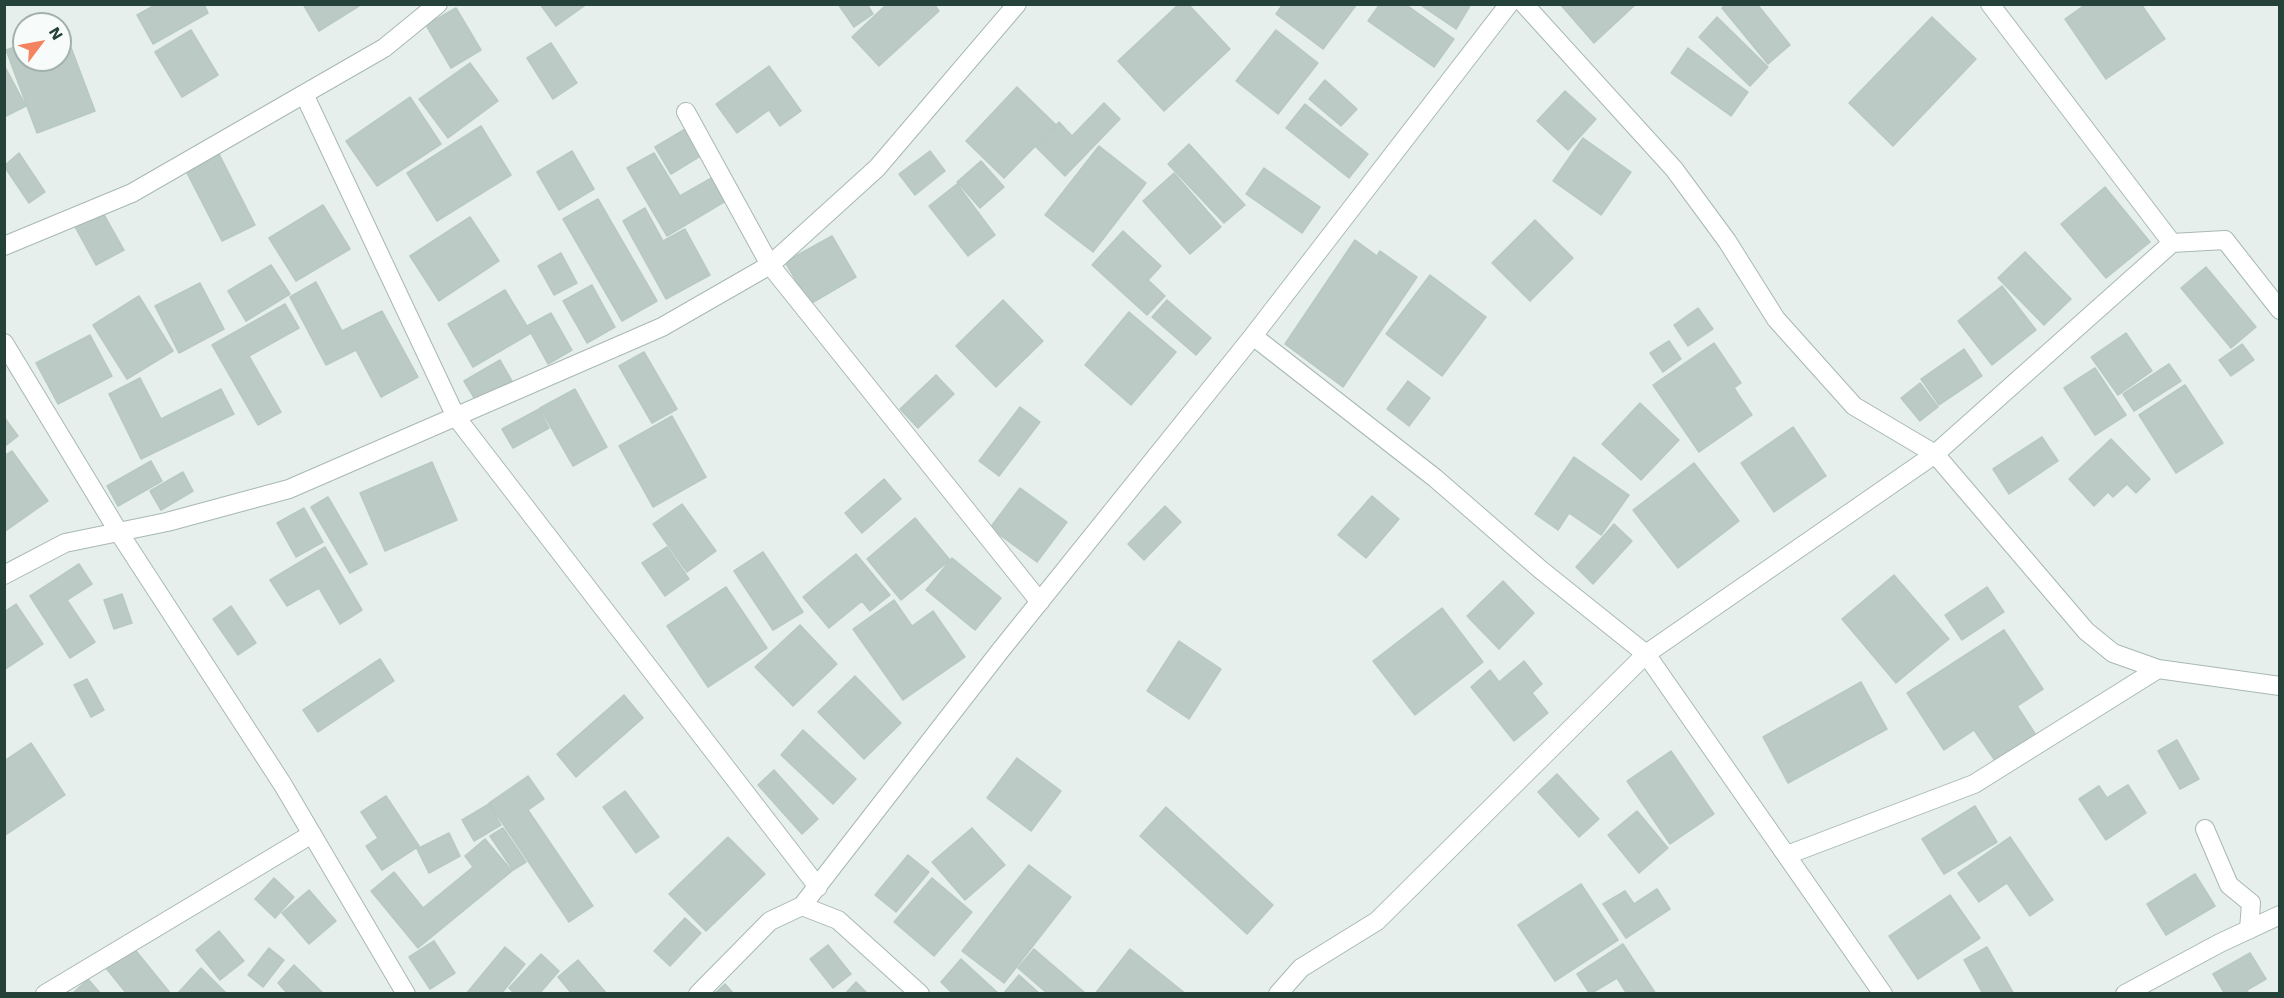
<!DOCTYPE html>
<html>
<head>
<meta charset="utf-8">
<style>
  body { margin:0 }
  #map { position:relative; width:2284px; height:998px; overflow:hidden; background:#e6efeb; font-family:"Work Sans",sans-serif }
  canvas { display:block }
  .frame { position:absolute; inset:0; border:6px solid #24423a; pointer-events:none }
  .north { position:absolute; left:12px; top:12px; width:60px; height:60px; box-sizing:border-box; background:#f7fbf9; border:2px solid #a3b1ad; border-radius:50%; rotate:58deg; font-size:16px; font-weight:700; line-height:24px; text-align:center; color:#24423a }
  .north::after { content:''; display:block; margin:auto; width:21px; height:27px; background:#f4845f; clip-path:polygon(50% 0,100% 100%,50% 72%,0 100%) }
</style>
</head>
<body>
<div id="map">
<canvas width="2284" height="998"></canvas>
<div class="frame"></div>
<div class="north">N</div>
</div>
<script>
const ctx = document.querySelector('canvas').getContext('2d');
ctx.lineJoin = 'round';
function paint(path, color) {
  ctx.fillStyle = color;
  ctx.fill(path, 'evenodd');
}
function strokePath(path, color, width, dash) {
  ctx.strokeStyle = color;
  ctx.lineWidth = width;
  ctx.lineCap = dash ? 'butt' : 'round';
  ctx.setLineDash(dash || []);
  ctx.stroke(path);
}
const building = new Path2D(`
  M157,4H204L208,13L153,44L137,15Z
  M303,4H362L319,31Z
  M540,4H587L556,26Z
  M838,4H867L873,14L854,27Z
  M887,4H934L939,11L879,66L852,37Z
  M1179,4H1188L1230,49L1164,111L1118,61Z
  M1283,4H1357L1323,49L1276,14Z
  M1380,4H1405L1454,39L1434,67L1368,21Z
  M1419,4H1471L1456,29Z
  M1560,4H1636L1594,43Z
  M1726,4H1757L1790,45L1768,64L1722,8Z
  M2086,4H2141L2165,39L2106,79L2065,19Z
  M456,8L481,50L451,68L426,25Z
  M1717,17L1768,67L1750,86L1699,37Z
  M1932,17L1976,59L1893,146L1849,103Z
  M64,29L95,111L37,133L6,50L24,44V60H60V31Z
  M191,30L218,75L182,97L155,52Z
  M1276,30L1318,63L1278,114L1236,81Z
  M551,43L577,83L553,99L527,58Z
  M1688,48L1748,92L1731,116L1671,73Z
  M470,63L498,101L448,138L419,99Z
  M4,65L26,106L4,117Z
  M769,66L801,111L780,126L769,110L737,133L716,104Z
  M1325,80L1357,109L1341,126L1309,99Z
  M1017,87L1056,125L1004,178L966,141Z
  M1565,91L1596,119L1568,150L1537,121Z
  M410,97L441,144L377,186L346,141Z
  M1104,103L1120,119L1065,176L1035,146L1059,122L1072,136Z
  M1305,104L1368,154L1349,178L1286,128Z
  M692,125L707,152L671,174L655,147Z
  M481,126L511,175L437,221L407,173Z
  M1583,138L1631,172L1601,215L1553,181Z
  M1189,144L1245,205L1224,223L1168,164Z
  M1099,146L1146,183L1093,252L1045,215Z
  M572,151L594,189L559,210L537,172Z
  M930,151L945,171L915,195L899,174Z
  M19,153L45,192L29,203L4,166Z
  M654,153L680,196L715,176L729,199L667,236L627,168Z
  M219,154L255,225L222,241L186,171Z
  M981,161L1004,187L980,208L957,182Z
  M1264,168L1320,207L1302,233L1246,194Z
  M1174,173L1221,227L1190,254L1143,201Z
  M957,184L995,235L968,256L929,206Z
  M2105,187L2150,242L2106,278L2061,224Z
  M598,199L657,301L622,321L563,219Z
  M323,205L350,249L296,281L269,238Z
  M645,208L663,241L685,229L710,275L666,299L623,221Z
  M102,211L124,250L96,265L74,225Z
  M470,217L499,261L439,301L410,256Z
  M1535,220L1573,258L1530,301L1492,263Z
  M1123,231L1161,266L1148,280L1165,296L1147,315L1092,265Z
  M832,236L856,277L810,304L785,262Z
  M1355,240L1377,256L1380,251L1417,277L1343,387L1285,344Z
  M2025,252L2071,299L2044,325L1998,278Z
  M561,253L577,283L554,295L538,266Z
  M271,265L290,294L246,321L228,291Z
  M2206,267L2256,327L2231,348L2181,288Z
  M1430,275L1486,317L1442,376L1386,334Z
  M316,282L342,331L382,311L418,377L381,397L356,350L326,365L290,297Z
  M200,283L224,329L179,353L155,306Z
  M592,285L615,327L587,343L563,301Z
  M2002,286L2036,330L1992,365L1958,321Z
  M505,290L531,333L473,367L448,324Z
  M139,296L173,351L127,379L93,325Z
  M1003,300L1043,341L996,387L956,346Z
  M1167,300L1211,338L1196,355L1152,317Z
  M285,304L299,328L249,356L281,412L258,425L212,345Z
  M1698,308L1713,329L1688,346L1674,325Z
  M1129,312L1176,352L1131,405L1085,365Z
  M551,313L572,350L548,364L527,326Z
  M2126,333L2152,371L2118,395L2091,357Z
  M90,335L112,376L58,404L36,363Z
  M1669,341L1681,359L1663,372L1650,353Z
  M1714,343L1741,383L1734,388L1752,415L1699,452L1653,385Z
  M2242,344L2254,360L2231,376L2219,360Z
  M1964,349L1982,376L1939,405L1921,379Z
  M644,352L677,409L652,423L619,366Z
  M500,360L512,381L476,401L464,381Z
  M2169,364L2181,381L2134,411L2123,394Z
  M2095,368L2126,415L2095,435L2064,388Z
  M936,375L954,394L918,428L900,409Z
  M140,378L161,419L221,389L234,414L141,459L109,394Z
  M1408,381L1430,398L1409,426L1387,409Z
  M1920,383L1938,407L1920,421L1901,398Z
  M2185,385L2223,443L2176,473L2139,415Z
  M575,389L607,447L573,466L540,408Z
  M1640,403L1679,440L1641,480L1602,444Z
  M1020,407L1040,422L999,476L979,461Z
  M539,409L549,428L513,448L502,429Z
  M672,416L706,477L653,507L619,446Z
  M4,417L18,436L4,447Z
  M1793,427L1826,476L1774,512L1741,463Z
  M2042,437L2058,461L2009,494L1993,469Z
  M2111,439L2150,479L2136,493L2127,484L2113,497L2108,492L2094,506L2069,479Z
  M12,451L48,501L4,532V456Z
  M1574,457L1629,495L1601,535L1569,513L1558,530L1535,514Z
  M151,461L162,481L118,506L107,486Z
  M432,462L457,520L385,551L360,493Z
  M1694,463L1739,521L1678,568L1633,510Z
  M183,472L193,491L161,510L150,491Z
  M884,479L901,499L862,533L845,513Z
  M1020,488L1067,522L1037,562L990,528Z
  M1372,496L1399,519L1366,558L1338,535Z
  M328,497L367,564L350,573L311,507Z
  M682,504L716,551L687,572L653,524Z
  M1165,506L1181,522L1144,560L1128,544Z
  M304,508L323,542L296,557L277,523Z
  M915,518L950,560L901,600L867,559Z
  M1614,524L1632,541L1593,584L1576,567Z
  M325,547L362,610L340,624L319,588L287,606L270,580Z
  M667,547L689,579L665,596L642,563Z
  M763,552L803,612L773,630L734,571Z
  M856,554L890,595L870,611L862,601L829,628L803,597Z
  M952,558L1001,598L975,630L926,590Z
  M79,564L92,584L67,600L95,642L70,658L30,596Z
  M1894,575L1949,639L1896,683L1842,619Z
  M1503,581L1534,613L1499,649L1467,616Z
  M726,587L767,648L708,687L667,626Z
  M1987,587L2004,612L1962,640L1945,615Z
  M122,594L132,623L114,629L104,600Z
  M894,600L912,626L933,611L965,657L903,700L853,629Z
  M16,604L43,644L4,670V612Z
  M231,606L256,643L238,655L213,619Z
  M1442,608L1483,662L1415,715L1373,661Z
  M800,625L837,664L793,706L755,667Z
  M2004,630L2043,689L2017,706L2036,735L1996,762L1974,730L1944,750L1907,693Z
  M1179,641L1221,669L1189,719L1147,691Z
  M380,659L394,681L318,732L303,710Z
  M1524,661L1542,684L1532,693L1548,713L1514,741L1471,687L1490,670L1499,682Z
  M855,676L901,723L864,759L818,712Z
  M87,679L104,710L91,717L74,685Z
  M1861,682L1887,729L1788,783L1763,737Z
  M624,695L643,718L576,777L557,754Z
  M803,730L856,779L833,804L781,755Z
  M2177,740L2199,779L2180,789L2158,751Z
  M31,743L65,795L4,836V761Z
  M1671,751L1714,814L1670,844L1627,781Z
  M1017,758L1061,791L1031,831L987,798Z
  M774,770L818,819L802,834L758,785Z
  M1557,774L1599,819L1579,837L1538,792Z
  M528,776L544,799L528,810L593,906L569,922L489,803Z
  M2128,785L2146,813L2106,840L2079,799L2099,786L2107,798Z
  M625,791L659,837L636,853L603,807Z
  M386,796L419,846L382,870L366,846L378,838L361,812Z
  M489,804L501,825L474,841L462,820Z
  M1975,806L1997,842L1944,874L1922,839Z
  M1166,807L1273,905L1247,934L1140,836Z
  M1637,811L1668,848L1639,873L1608,835Z
  M503,828L526,862L513,870L490,836Z
  M972,828L1005,865L965,900L932,862Z
  M449,833L460,856L429,873L417,849Z
  M728,837L765,874L706,931L669,894Z
  M2010,837L2053,900L2030,916L2007,883L1979,902L1958,873Z
  M485,839L512,871L418,948L371,891L394,872L423,908L473,867L465,856Z
  M908,855L929,872L896,912L875,895Z
  M1029,865L1071,897L1004,983L962,951Z
  M2195,874L2215,906L2166,935L2147,904Z
  M274,878L294,897L275,918L255,899Z
  M932,878L972,912L934,956L894,922Z
  M1581,884L1618,940L1555,981L1518,925Z
  M1657,889L1670,909L1626,938L1603,904L1625,891L1634,904Z
  M309,890L336,921L309,944L282,913Z
  M1950,895L1980,938L1918,979L1889,936Z
  M685,918L701,933L670,966L654,951Z
  M219,931L244,961L220,980L196,950Z
  M434,941L455,973L430,989L409,957Z
  M1623,944L1656,994H1627L1617,978L1590,994L1577,974Z
  M828,945L851,974L833,988L810,959Z
  M132,946L171,994H127L106,968Z
  M505,947L525,964L501,994H466Z
  M1987,947L2014,994H1983L1964,960Z
  M269,948L284,960L263,987L248,975Z
  M1034,949L1084,992L1083,994H1048L1018,968Z
  M1130,949L1186,994H1095Z
  M2250,953L2266,979L2247,990L2249,994H2225L2213,974Z
  M541,954L559,971L539,994H515L509,988Z
  M961,959L999,994H953L941,982Z
  M578,960L607,994H572L558,977Z
  M294,965L324,994H288L278,983Z
  M201,968L227,994H177Z
  M1019,975L1040,994H1003Z
  M88,979L101,994H72Z
  M856,982L868,994H845Z
  M725,984L734,994H714Z`);
paint(building, '#bbcac4');
strokePath(building, '#b8c9c2', 1.5);
const street = new Path2D(`
  M1524,4L1674,169L1727,241L1776,319L1854,406L1935,454L2086,631L2113,653L2158,669L2280,686
  M1990,4L2172,243L2225,240L2280,310
  M304,94L456,417L818,887
  M686,112L770,265L1040,602
  M4,246L132,193L384,48L438,4
  M1253,336L1435,478L1541,570L1646,654L1883,994
  M4,343L118,531L283,785L406,994
  M4,575L65,543L167,522L289,489L662,327L770,265L877,168L1017,4
  M2205,829L2229,885L2251,903L2249,930
  M1787,855L1974,784L2158,669
  M802,906L1000,651L1253,336L1509,4
  M45,994L312,834
  M698,994L770,921L802,906L838,920L920,994
  M1278,994L1301,968L1377,921L1646,654L1935,454L2172,243
  M2125,994L2220,943L2280,915`);
strokePath(street, '#a8b8b2', 20);
strokePath(street, '#fff', 18);
</script>
</body>
</html>
